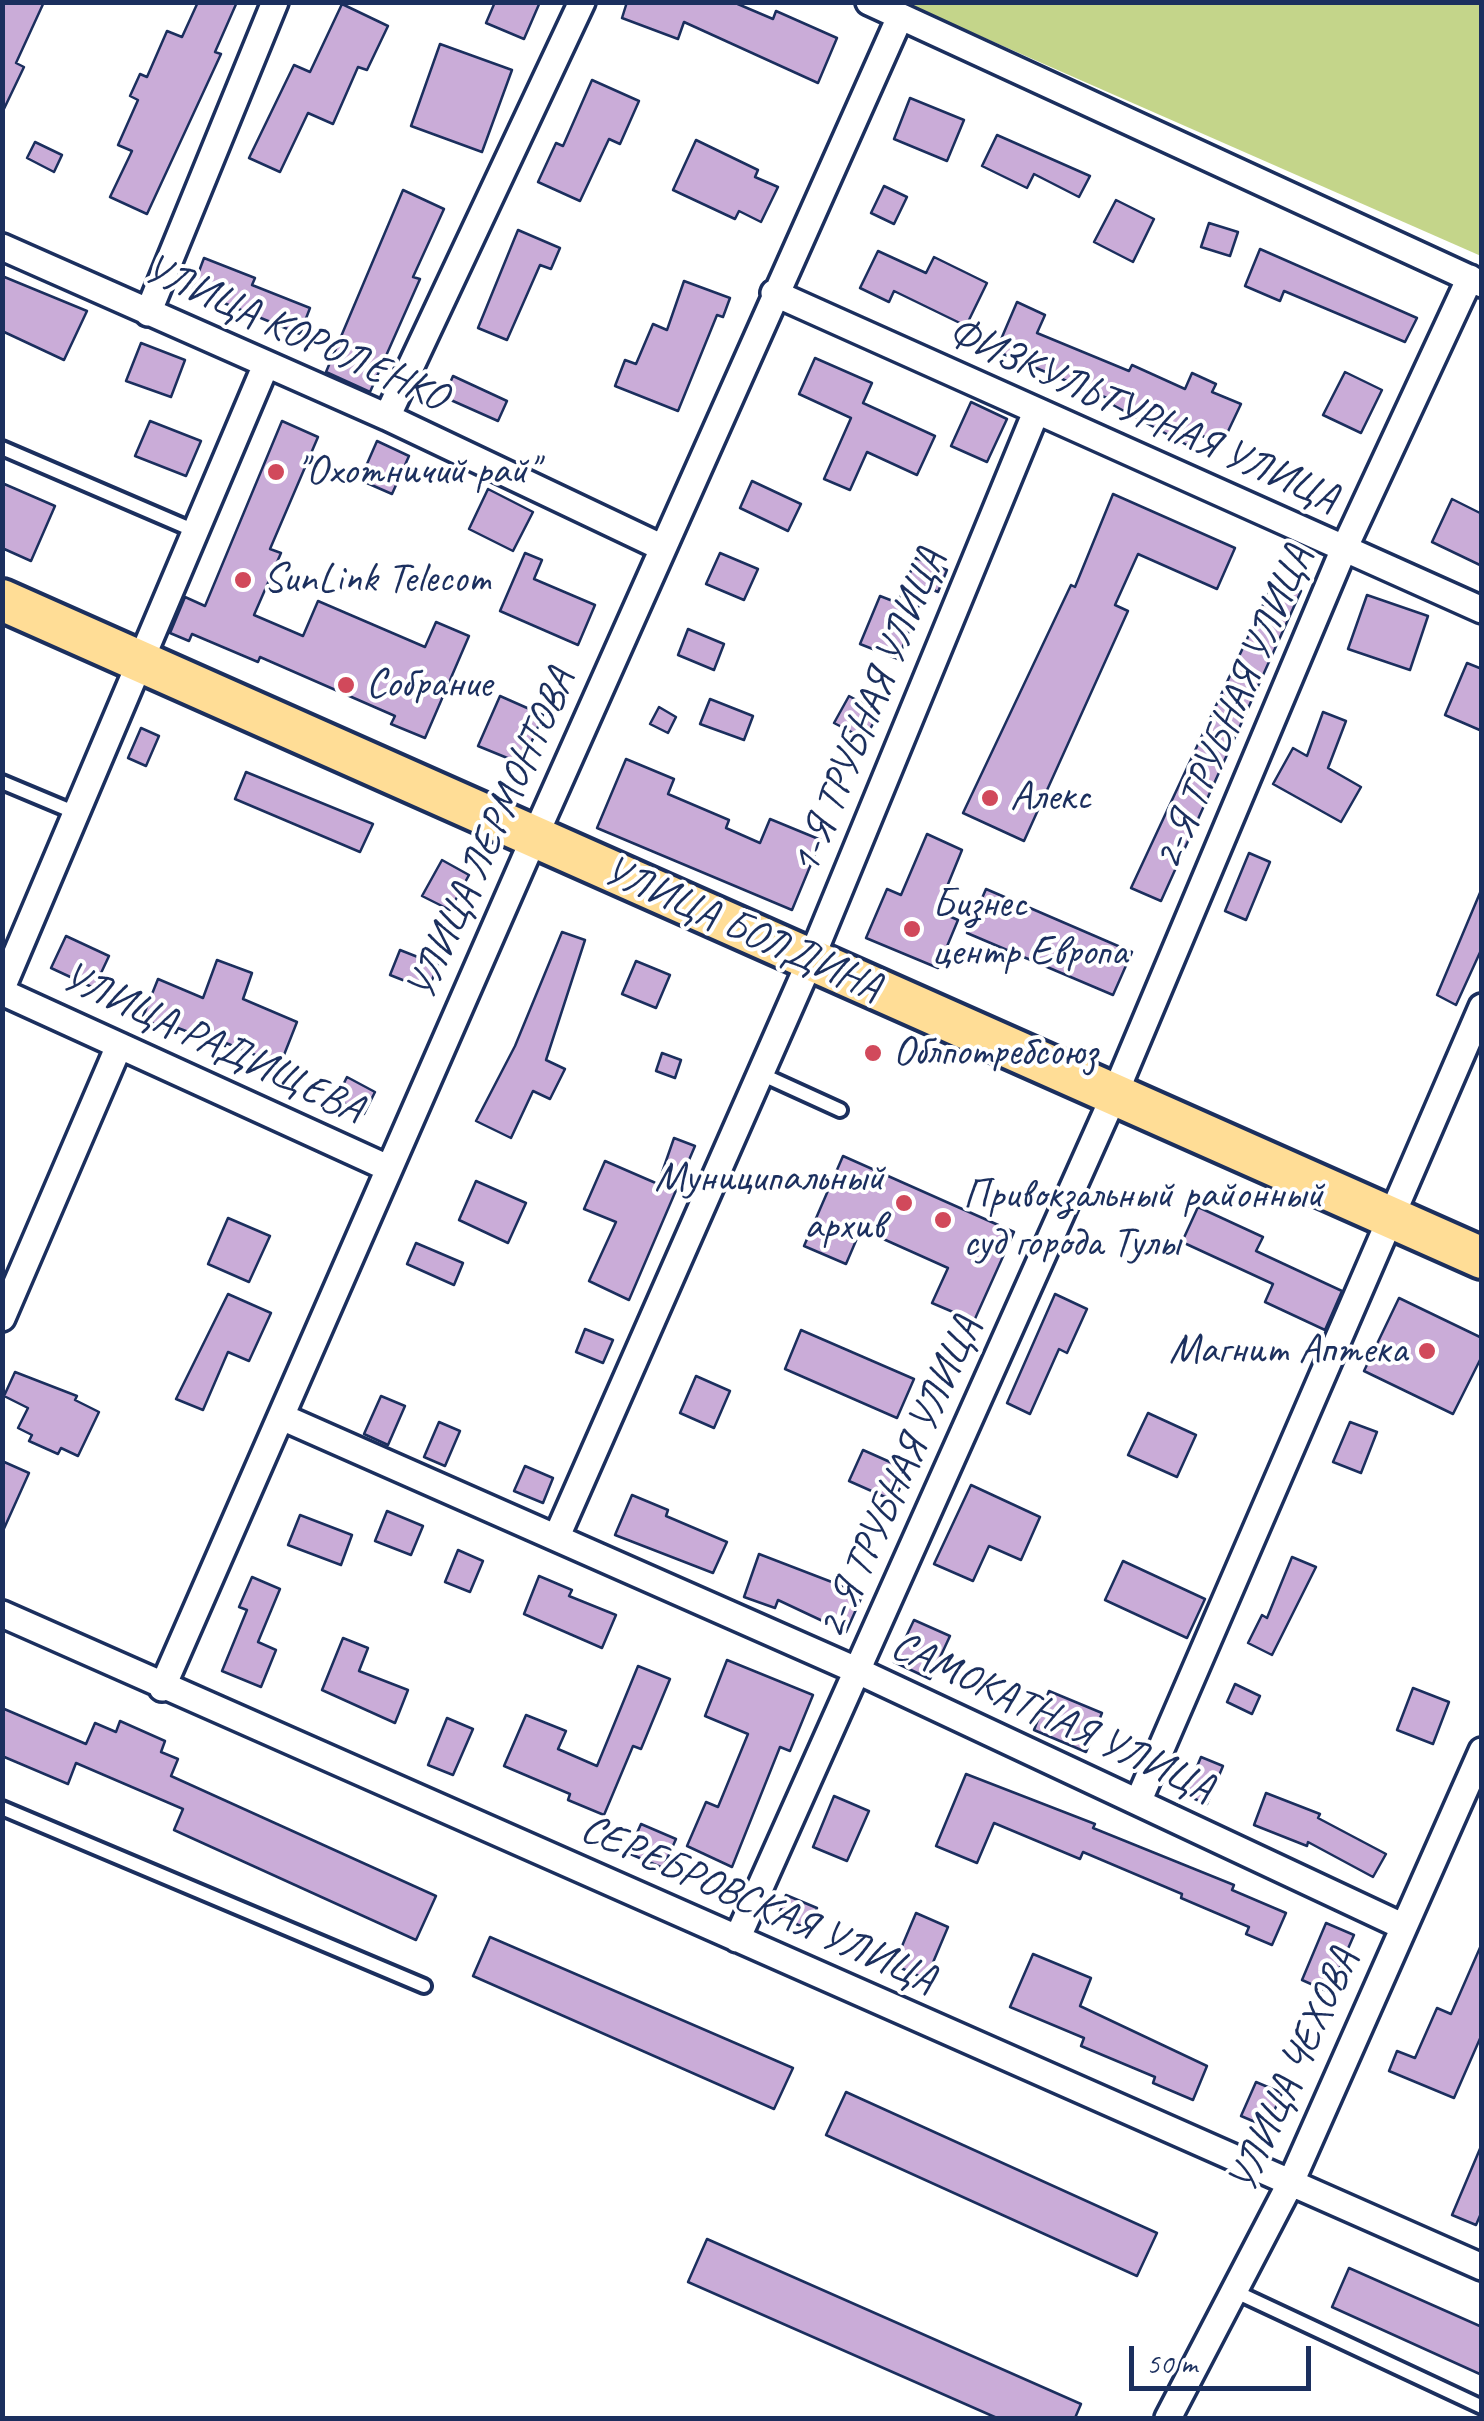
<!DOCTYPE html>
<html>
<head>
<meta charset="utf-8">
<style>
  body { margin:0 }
  #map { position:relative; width:1484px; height:2421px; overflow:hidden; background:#fff; font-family:Caveat,sans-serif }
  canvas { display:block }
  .frame { position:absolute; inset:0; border:5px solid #1b2f5e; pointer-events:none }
  .scale { position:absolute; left:1129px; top:2346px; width:182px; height:45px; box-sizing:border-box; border:5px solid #1b2f5e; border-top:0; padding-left:12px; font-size:30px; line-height:35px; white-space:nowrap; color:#1b2f5e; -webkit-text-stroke:8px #fff; paint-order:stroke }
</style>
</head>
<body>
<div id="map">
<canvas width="1484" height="2421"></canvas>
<div class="frame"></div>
<div class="scale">50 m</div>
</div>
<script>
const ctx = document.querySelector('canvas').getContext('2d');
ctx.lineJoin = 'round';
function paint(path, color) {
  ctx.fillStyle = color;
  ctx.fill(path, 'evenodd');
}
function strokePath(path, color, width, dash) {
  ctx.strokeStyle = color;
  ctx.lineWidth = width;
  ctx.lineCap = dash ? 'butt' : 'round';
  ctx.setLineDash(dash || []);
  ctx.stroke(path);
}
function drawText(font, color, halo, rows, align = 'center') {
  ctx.font = font + ' Caveat,sans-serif';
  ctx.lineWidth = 8;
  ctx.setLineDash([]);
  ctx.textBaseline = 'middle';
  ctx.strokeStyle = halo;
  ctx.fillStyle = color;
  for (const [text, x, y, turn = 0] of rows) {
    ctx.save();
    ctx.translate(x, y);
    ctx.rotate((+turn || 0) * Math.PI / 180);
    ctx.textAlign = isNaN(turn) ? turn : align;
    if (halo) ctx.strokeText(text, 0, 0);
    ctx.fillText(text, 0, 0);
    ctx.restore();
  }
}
paint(new Path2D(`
  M905,3H1481V256Z`), '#c4d58a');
const building = new Path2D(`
  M2,2H44L16,63L24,67L2,113Z
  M198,2H237L215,52L221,54L147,214L110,197L132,151L118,145L138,100L130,96L140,74L147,77L167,31L182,37Z
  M495,2H540L524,39L486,23Z
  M627,2H733L773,19L776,11L837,38L818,83L684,22L678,39L622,18Z
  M342,4L388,26L367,70L358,67L333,124L308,113L280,172L249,158L294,65L310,72Z
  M440,44L512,70L482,152L411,126Z
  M592,80L639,101L620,144L609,139L580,201L538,182L556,143L563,146Z
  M910,98L964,120L947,161L894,139Z
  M997,135L1090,176L1079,197L1034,174L1027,188L982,166Z
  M696,140L758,170L755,177L778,187L761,222L739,211L735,219L673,190Z
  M35,142L62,155L54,172L27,158Z
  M884,186L907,197L894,224L871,213Z
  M403,190L444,209L413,277L420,279L370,392L326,372Z
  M1116,200L1154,219L1133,262L1094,242Z
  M1209,223L1238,232L1230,256L1201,247Z
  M518,230L560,248L551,269L540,265L507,340L478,328Z
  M1260,249L1417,318L1405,342L1284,291L1280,301L1245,286Z
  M878,251L926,273L934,257L987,283L966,326L894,291L889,302L860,288Z
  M204,258L255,278L252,285L310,308L300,334L192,290Z
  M2,276L87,311L64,360L2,331Z
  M684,281L730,298L723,317L717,315L678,411L615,386L625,360L636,364L653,324L667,330Z
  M1017,302L1045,315L1037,333L1129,371L1132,365L1185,389L1192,373L1216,384L1212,392L1241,404L1222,444L1195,433L1187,445L1113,405L1114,401L996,351Z
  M141,343L185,360L171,397L126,381Z
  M815,358L872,383L863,403L935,436L917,475L867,452L850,490L824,479L851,418L799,394Z
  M1345,372L1382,390L1361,433L1323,415Z
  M453,376L507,401L498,421L444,397Z
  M971,402L1007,419L987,462L951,446Z
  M150,421L201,441L186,476L135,456Z
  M282,421L318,437L270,549L281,553L254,615L303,636L318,601L425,647L436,622L469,636L425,738L391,724L395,716L260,657L258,662L192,634L189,641L170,633L185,597L205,606Z
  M377,441L409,456L392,494L360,480Z
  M752,481L801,504L788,531L740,508Z
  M2,483L55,506L31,561L2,548Z
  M488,489L533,512L513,551L469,529Z
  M1113,494L1235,548L1217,589L1138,554L1115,605L1128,611L1024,841L963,813L1071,585L1075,587Z
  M1452,499L1482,514V566L1432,542Z
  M525,553L542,560L534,579L595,605L578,645L500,611Z
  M720,553L758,569L744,600L706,584Z
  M916,558L947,570L938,592L926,587L898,659L860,644L880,596L898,603Z
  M1275,579L1301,591L1161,901L1131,888Z
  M1367,595L1428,616L1410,670L1348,649Z
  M688,629L724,644L714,670L678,655Z
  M1467,663L1482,669V731L1445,715Z
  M500,696L543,715L522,764L478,746Z
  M849,696L879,712L865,739L834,723Z
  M710,699L753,716L744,740L700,724Z
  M659,707L676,717L668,733L650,724Z
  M1323,712L1346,721L1328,768L1361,787L1341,822L1273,784L1293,748L1307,756Z
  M141,728L159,736L146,766L128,758Z
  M626,759L674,779L668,794L729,820L726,828L760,843L770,819L821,840L792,910L597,828Z
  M246,772L373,824L360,852L235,799Z
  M927,834L962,850L937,911L958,920L938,968L866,938L887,889L901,895Z
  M1249,853L1270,862L1246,920L1225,911Z
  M442,860L469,875L450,910L422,896Z
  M1482,888V948L1456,1005L1437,995Z
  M986,889L1132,952L1113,995L967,933Z
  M562,932L585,940L546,1060L565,1069L550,1099L533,1091L511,1138L476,1121L515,1046Z
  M66,936L109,956L94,988L51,968Z
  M400,950L438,965L428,990L390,975Z
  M217,960L252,973L243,999L297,1022L280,1065L226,1043L225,1046L178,1028L176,1033L142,1019L158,979L203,998Z
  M636,961L670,975L656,1008L622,994Z
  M662,1053L681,1060L675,1078L656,1071Z
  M347,1077L375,1092L364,1114L336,1099Z
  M674,1138L695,1146L629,1300L589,1281L616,1222L584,1209L605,1161L658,1184Z
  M843,1156L1014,1232L974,1321L932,1303L948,1268L861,1229L846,1264L804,1246Z
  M476,1181L526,1203L508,1243L459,1220Z
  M1198,1207L1263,1237L1256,1251L1342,1291L1325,1330L1265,1302L1273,1284L1182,1242Z
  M228,1218L270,1236L249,1282L208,1264Z
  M416,1243L463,1263L454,1285L407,1264Z
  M228,1294L271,1313L249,1361L228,1352L203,1410L176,1399Z
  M1055,1294L1087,1309L1067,1353L1059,1349L1030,1414L1007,1403Z
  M1399,1298L1482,1338V1356L1453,1414L1364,1371Z
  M585,1329L613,1340L603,1363L576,1352Z
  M801,1330L914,1379L897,1418L785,1369Z
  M15,1372L77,1396L75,1400L99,1412L78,1456L61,1448L58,1454L29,1441L32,1435L18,1428L28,1408L4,1396Z
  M696,1376L730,1391L714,1428L680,1413Z
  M381,1396L405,1406L388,1445L364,1434Z
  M1148,1413L1196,1435L1177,1477L1128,1455Z
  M439,1422L460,1431L445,1466L424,1457Z
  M1350,1422L1377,1432L1361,1473L1333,1462Z
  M863,1450L908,1470L894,1501L849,1481Z
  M2,1461L29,1473L2,1533Z
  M525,1466L553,1478L543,1503L514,1491Z
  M971,1485L1040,1517L1021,1560L989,1546L973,1581L934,1564Z
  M632,1495L668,1510L666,1516L727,1542L713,1573L615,1535Z
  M387,1511L423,1526L411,1555L375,1541Z
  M300,1515L352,1535L341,1565L288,1545Z
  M458,1550L483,1561L470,1592L445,1582Z
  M759,1554L863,1594L846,1632L778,1600L775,1608L744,1597Z
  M1292,1557L1316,1567L1272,1655L1248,1643L1262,1615L1267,1618Z
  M1123,1561L1205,1599L1187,1638L1105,1600Z
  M539,1576L572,1590L569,1596L616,1615L602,1648L524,1614Z
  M252,1577L280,1589L258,1642L276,1650L261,1687L222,1671L247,1610L239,1607Z
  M914,1620L950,1636L930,1679L894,1662Z
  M343,1638L368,1648L359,1671L408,1690L395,1723L322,1690Z
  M727,1660L813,1695L790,1751L780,1747L732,1867L687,1846L706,1802L718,1807L748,1734L705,1716Z
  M638,1666L670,1679L641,1749L633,1746L604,1815L568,1800L570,1794L504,1766L526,1715L566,1731L558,1749L597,1766Z
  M1235,1684L1260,1696L1252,1714L1227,1702Z
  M1413,1688L1449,1702L1433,1744L1397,1730Z
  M1049,1691L1102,1713L1086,1752L1034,1730Z
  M2,1708L86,1744L95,1723L116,1732L120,1721L165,1741L161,1752L178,1759L171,1776L436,1896L416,1940L174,1830L183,1809L76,1763L68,1784L2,1756Z
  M447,1718L473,1729L453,1775L428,1765Z
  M1201,1757L1223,1766L1207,1804L1185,1795Z
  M966,1774L1095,1824L1093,1828L1234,1885L1232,1890L1286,1913L1272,1945L1246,1934L1249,1927L1181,1898L1182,1894L1083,1852L1080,1859L994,1823L977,1863L936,1846Z
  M1266,1793L1320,1814L1318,1818L1386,1854L1373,1877L1308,1842L1307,1846L1254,1825Z
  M834,1796L869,1811L847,1861L813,1847Z
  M641,1824L676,1839L663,1868L628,1853Z
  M786,1895L817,1908L809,1929L778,1917Z
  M916,1913L948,1927L926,1979L894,1965Z
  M1326,1923L1354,1935L1329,1992L1302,1980Z
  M490,1937L793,2068L774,2109L473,1976Z
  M1482,1943V2034L1454,2098L1389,2071L1397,2051L1415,2058L1437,2008L1451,2014Z
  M1033,1954L1091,1978L1080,2006L1207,2066L1193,2100L1153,2083L1155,2077L1081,2046L1084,2038L1010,2007Z
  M1256,2082L1282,2093L1267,2127L1241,2116Z
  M846,2092L1157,2233L1137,2276L826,2135Z
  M1482,2144V2211L1476,2225L1452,2215Z
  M707,2239L1081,2404L1075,2418H997L688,2282Z
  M1349,2268L1482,2327V2375L1332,2307Z`);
paint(building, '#caacd8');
strokePath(building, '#1b2f5e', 2.5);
const lane = new Path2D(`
  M2,448L195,531
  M2,782L76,813
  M761,1074L840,1110
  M2,1808L424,1986
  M1234,2291L1482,2407`);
const street = new Path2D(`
  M869,2L1482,284
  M2,247L387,417L663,548
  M774,293L1482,610
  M148,313L275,2
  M387,417L582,2
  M2,988L265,367
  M2,992L388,1168
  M2,1318L119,1046
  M282,1417L858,1671L1402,1926
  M557,1536L811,959L1036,412
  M2,1614L1482,2267
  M162,1688L534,838L900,17
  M1138,1802L1482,1007
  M737,1939L1113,1098L1343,551L1470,278
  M1168,2418L1291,2182L1482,1751`);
const primary = new Path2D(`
  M2,600L1482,1258`);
strokePath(lane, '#1b2f5e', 20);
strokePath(street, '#1b2f5e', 32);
strokePath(primary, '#1b2f5e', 48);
strokePath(lane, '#fff', 12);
strokePath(street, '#fff', 25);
strokePath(primary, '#ffdd96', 40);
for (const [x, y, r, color] of [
  [276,472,10,"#d1495b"],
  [243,580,10,"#d1495b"],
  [346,685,10,"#d1495b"],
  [990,798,10,"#d1495b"],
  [912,929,10,"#d1495b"],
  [873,1053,10,"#d1495b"],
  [904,1203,10,"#d1495b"],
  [943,1220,10,"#d1495b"],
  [1427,1351,10,"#d1495b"]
]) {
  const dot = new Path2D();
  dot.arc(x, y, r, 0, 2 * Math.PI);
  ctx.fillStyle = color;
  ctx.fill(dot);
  strokePath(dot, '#fff', 4);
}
drawText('42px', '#1b2f5e', '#fff', [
  ["УЛИЦА КОРОЛЕНКО",295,334,24],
  ["ФИЗКУЛЬТУРНАЯ УЛИЦА",1143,416,24],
  ["2-Я ТРУБНАЯ УЛИЦА",1234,708,-67],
  ["1-Я ТРУБНАЯ УЛИЦА",869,712,-68],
  ["УЛИЦА ЛЕРМОНТОВА",492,835,-66],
  ["УЛИЦА БОЛДИНА",742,930,24],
  ["УЛИЦА РАДИЩЕВА",212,1044,25],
  ["2-Я ТРУБНАЯ УЛИЦА",900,1478,-66],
  ["САМОКАТНАЯ УЛИЦА",1052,1718,25],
  ["СЕРЕБРОВСКАЯ УЛИЦА",758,1905,24],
  ["УЛИЦА ЧЕХОВА",1294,2071,-66]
]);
drawText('42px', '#1b2f5e', '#fff', [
  ["\"Охотничий рай\"",296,472],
  ["SunLink Telecom",263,580],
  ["Собрание",366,685],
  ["Алекс",1010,798],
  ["Бизнес",932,905],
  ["центр Европа",932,953],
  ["Облпотребсоюз",893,1053],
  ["Муниципальный",884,1179,"right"],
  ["архив",884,1227,"right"],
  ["Привокзальный районный",963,1196],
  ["суд города Тулы",963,1244],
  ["Магнит Аптека",1407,1351,"right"]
], 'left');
</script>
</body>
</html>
